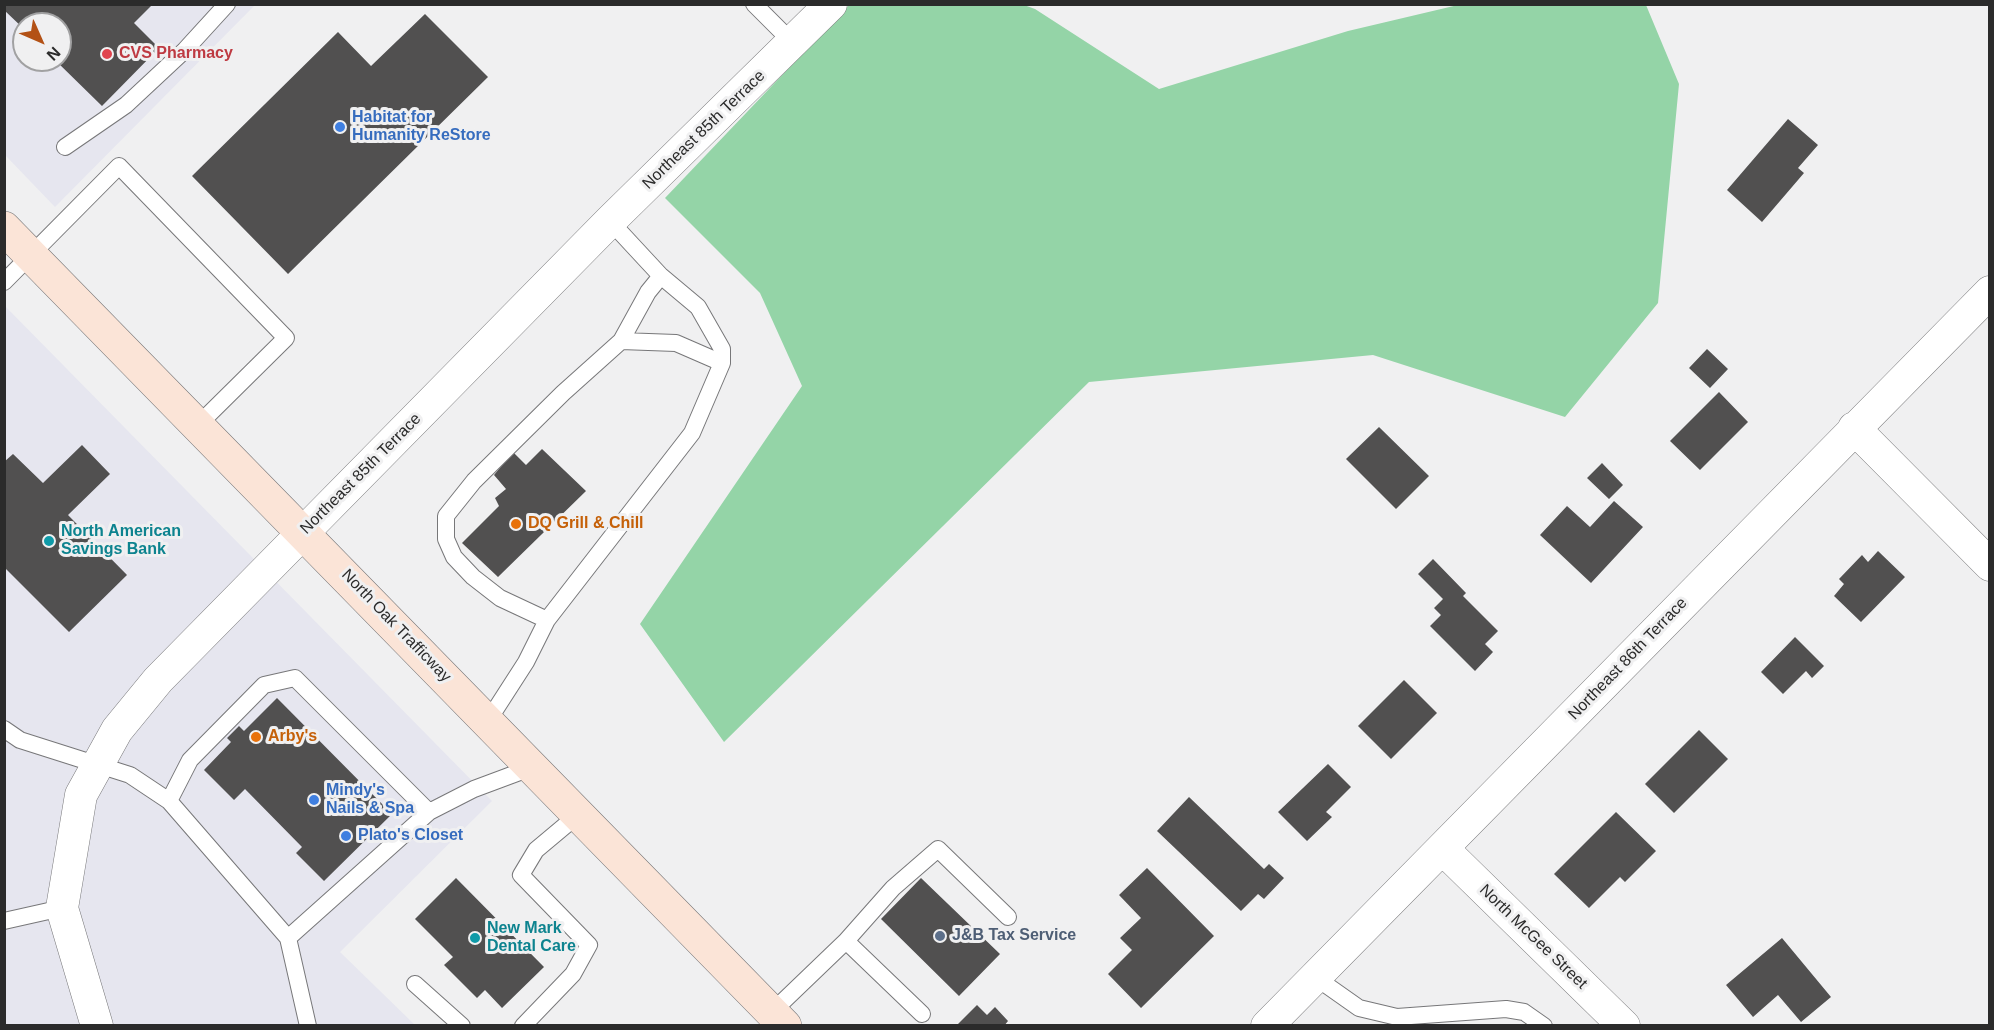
<!DOCTYPE html>
<html>
<head>
<meta charset="utf-8">
<style>
  body { margin:0 }
  #map { position:relative; width:1994px; height:1030px; overflow:hidden; background:#f0f0f1; font-family:Arial,sans-serif }
  canvas { display:block }
  .frame { position:absolute; inset:0; border:6px solid #2b2b2b; pointer-events:none }
  .north { position:absolute; left:12px; top:12px; width:60px; height:60px; box-sizing:border-box; background:#f0f0f1; border:2px solid #a1a1a2; border-radius:50%; rotate:135deg; font-size:16px; font-weight:700; line-height:24px; text-align:center; color:#2b2b2b }
  .north::after { content:''; display:block; margin:auto; width:21px; height:27px; background:#b35115; clip-path:polygon(50% 0,100% 100%,50% 72%,0 100%) }
</style>
</head>
<body>
<div id="map">
<canvas width="1994" height="1030"></canvas>
<div class="frame"></div>
<div class="north">N</div>
</div>
<script>
const ctx = document.querySelector('canvas').getContext('2d');
ctx.lineJoin = 'round';
function paint(path, color) {
  ctx.fillStyle = color;
  ctx.fill(path, 'evenodd');
}
function strokePath(path, color, width, dash) {
  ctx.strokeStyle = color;
  ctx.lineWidth = width;
  ctx.lineCap = dash ? 'butt' : 'round';
  ctx.setLineDash(dash || []);
  ctx.stroke(path);
}
function drawText(font, color, halo, rows, align = 'center') {
  ctx.font = font + ' Arial,sans-serif';
  ctx.lineWidth = 6;
  ctx.setLineDash([]);
  ctx.textBaseline = 'middle';
  ctx.strokeStyle = halo;
  ctx.fillStyle = color;
  for (const [text, x, y, turn = 0] of rows) {
    ctx.save();
    ctx.translate(x, y);
    ctx.rotate((+turn || 0) * Math.PI / 180);
    ctx.textAlign = isNaN(turn) ? turn : align;
    if (halo) ctx.strokeText(text, 0, 0);
    ctx.fillText(text, 0, 0);
    ctx.restore();
  }
}
paint(new Path2D(`
  M5,5H255L55,207L5,155ZM24,24H60V60H24Z
  M4,305L492,801L340,952L415,1025H5Z`), '#e6e6ef');
paint(new Path2D(`
  M849,5H1024L1035,9L1159,89L1348,31L1458,5H1646L1679,84L1658,303L1565,417L1373,355L1089,382L724,742L640,624L802,386L760,293L665,198Z`), '#94d4a7');
paint(new Path2D(`
  M4,5H152L134,23L159,48L102,106L55,60H60V24H24V29L4,10Z
  M425,14L488,77L288,274L192,176L338,32L371,66Z
  M1788,119L1818,145L1798,168L1804,173L1762,222L1727,190Z
  M1707,349L1728,369L1710,388L1689,368Z
  M1719,392L1748,422L1700,470L1670,441Z
  M1379,427L1429,476L1396,509L1346,459Z
  M82,445L110,474L68,515L127,575L69,632L4,567V462L13,454L43,483Z
  M542,449L586,491L498,577L462,543L499,506L495,498L506,489L494,475L513,452L526,465Z
  M1602,463L1623,485L1609,499L1587,478Z
  M1614,501L1643,527L1591,583L1540,535L1567,506L1590,527Z
  M1878,551L1905,577L1861,622L1834,596L1844,584L1839,579L1862,555L1868,562Z
  M1433,559L1466,593L1463,596L1498,631L1485,644L1493,652L1475,671L1430,626L1441,615L1434,608L1443,599L1418,574Z
  M1795,637L1824,666L1812,678L1806,671L1783,694L1761,672Z
  M1404,680L1437,713L1391,759L1358,726Z
  M277,698L392,814L324,881L296,853L302,847L245,789L234,800L204,770L231,742L227,738L239,726L244,731Z
  M1699,730L1728,759L1674,813L1645,784Z
  M1328,764L1351,787L1326,812L1332,817L1307,841L1278,812Z
  M1189,797L1264,869L1269,864L1284,878L1264,899L1258,894L1241,911L1157,831Z
  M1616,812L1656,851L1625,882L1620,877L1589,908L1554,874Z
  M1147,868L1214,936L1141,1008L1108,974L1132,950L1120,938L1141,918L1119,895Z
  M456,878L544,967L502,1008L485,990L477,998L444,965L453,957L415,919Z
  M921,878L1000,954L959,996L881,919Z
  M1782,938L1831,997L1801,1022L1778,995L1753,1017L1726,985Z
  M977,1005L987,1015L995,1007L1008,1021L1004,1026H956Z`), '#515050');
const lane = new Path2D(`
  M754,4L793,43
  M65,147L126,105L185,50L227,4
  M4,282L119,166L286,338L198,425
  M621,341L676,343L722,363
  M547,620L500,598L473,577L454,557L446,539V516L474,481L563,393L621,341L648,292L661,276
  M488,721L526,662L547,620L692,433L722,363V349L698,307L661,276L610,221
  M4,729L20,740L130,775L169,801L288,938L308,1026
  M169,801L190,760L264,685L295,678L429,812
  M4,921L62,908
  M288,938L429,812L474,789L533,767
  M846,941L922,1014
  M1315,977L1359,1008L1397,1017L1506,1009L1524,1012L1544,1026
  M415,984L462,1026
  M772,1012L846,941L893,888L938,849L1008,917
  M523,1026L573,974L589,945L521,875L536,850L579,814`);
const street = new Path2D(`
  M1854,428L1990,565
  M1443,849L1624,1026
  M97,1026L62,908L81,795L117,730L158,680L610,221L831,4
  M1267,1026L1990,292`);
const secondary = new Path2D(`
  M4,228L785,1026`);
strokePath(lane, '#777779', 18);
strokePath(street, '#777779', 33);
strokePath(secondary, '#777779', 34);
strokePath(lane, '#fff', 16);
strokePath(street, '#fff', 32);
strokePath(secondary, '#fbe4d7', 33);
for (const [x, y, r, color] of [
  [107,54,6,"#e0444e"],
  [340,127,6,"#3f7fe0"],
  [516,524,6,"#e8710a"],
  [49,541,6,"#0f9aa8"],
  [256,737,6,"#e8710a"],
  [314,800,6,"#3f7fe0"],
  [346,836,6,"#3f7fe0"],
  [940,936,6,"#5c6f8a"],
  [475,938,6,"#0f9aa8"]
]) {
  const dot = new Path2D();
  dot.arc(x, y, r, 0, 2 * Math.PI);
  ctx.fillStyle = color;
  ctx.fill(dot);
  strokePath(dot, '#f0f0f1', 2);
}
drawText('bold 16px', '#be3a42', '#f0f0f1', [
  ["CVS Pharmacy",119,54]
], 'left');
drawText('bold 16px', '#366cbe', '#f0f0f1', [
  ["Habitat for",352,118],
  ["Humanity ReStore",352,136],
  ["Mindy's",326,791],
  ["Nails & Spa",326,809],
  ["Plato's Closet",358,836]
], 'left');
drawText('16px', '#2b2b2b', '#f0f0f1', [
  ["Northeast 85th Terrace",704,130,-44],
  ["Northeast 85th Terrace",361,474,-45],
  ["North Oak Trafficway",396,626,46],
  ["Northeast 86th Terrace",1628,659,-46],
  ["North McGee Street",1533,937,44]
]);
drawText('bold 16px', '#c56008', '#f0f0f1', [
  ["DQ Grill & Chill",528,524],
  ["Arby's",268,737]
], 'left');
drawText('bold 16px', '#0d838f', '#f0f0f1', [
  ["North American",61,532],
  ["Savings Bank",61,550],
  ["New Mark",487,929],
  ["Dental Care",487,947]
], 'left');
drawText('bold 16px', '#4e5e75', '#f0f0f1', [
  ["J&B Tax Service",952,936]
], 'left');
</script>
</body>
</html>
